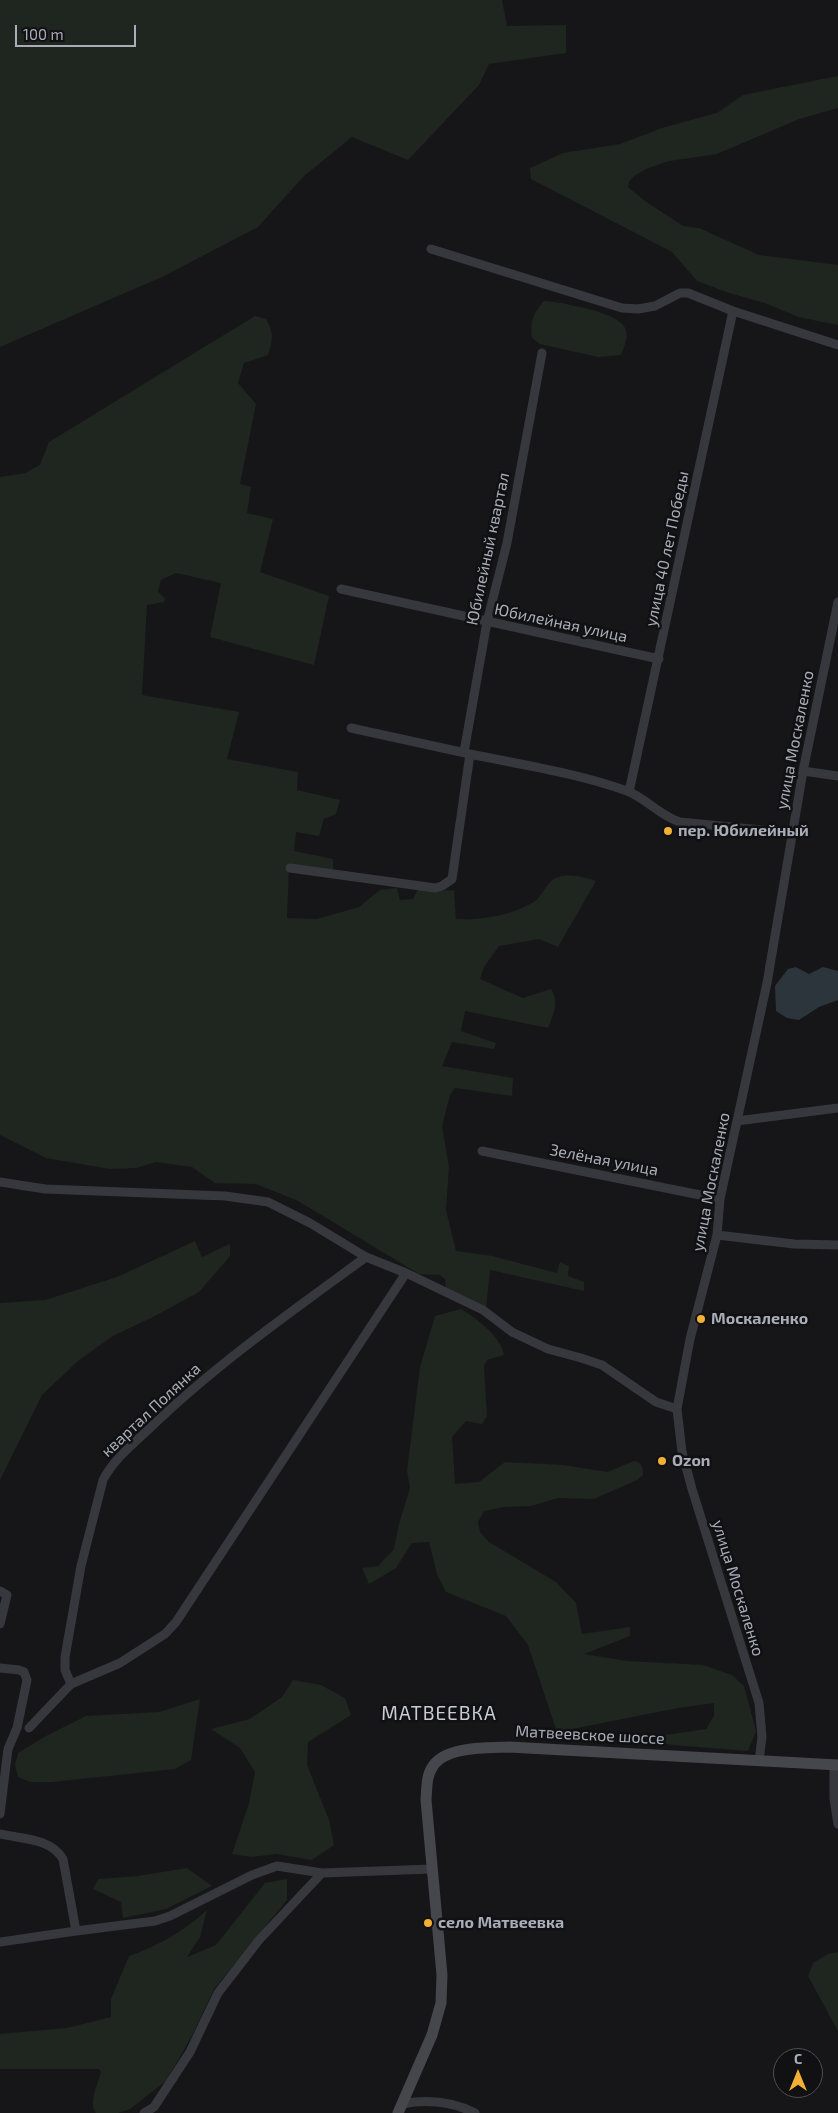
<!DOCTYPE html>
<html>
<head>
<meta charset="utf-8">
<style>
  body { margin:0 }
  #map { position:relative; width:838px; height:2113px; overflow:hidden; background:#161618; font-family:"Exo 2",sans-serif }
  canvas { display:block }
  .north { position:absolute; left:773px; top:2048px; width:50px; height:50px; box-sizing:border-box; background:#111113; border:1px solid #4d4f55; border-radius:50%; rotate:0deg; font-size:14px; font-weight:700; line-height:20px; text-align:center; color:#a8adb8 }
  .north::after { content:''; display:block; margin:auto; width:18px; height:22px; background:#f2b134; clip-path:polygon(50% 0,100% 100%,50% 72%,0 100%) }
  .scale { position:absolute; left:15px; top:25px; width:121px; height:22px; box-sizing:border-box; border:2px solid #a8adb8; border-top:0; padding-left:6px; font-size:15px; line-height:18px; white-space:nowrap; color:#a8adb8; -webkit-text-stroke:4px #111113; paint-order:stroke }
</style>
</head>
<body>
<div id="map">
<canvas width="838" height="2113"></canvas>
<div class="north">С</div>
<div class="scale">100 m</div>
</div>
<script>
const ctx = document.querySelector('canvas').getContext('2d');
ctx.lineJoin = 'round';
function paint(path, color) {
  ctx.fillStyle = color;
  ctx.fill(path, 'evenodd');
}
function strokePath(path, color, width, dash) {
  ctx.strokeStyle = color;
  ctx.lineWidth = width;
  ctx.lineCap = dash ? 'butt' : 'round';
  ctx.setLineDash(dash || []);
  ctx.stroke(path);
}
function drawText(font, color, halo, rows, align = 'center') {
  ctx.font = font + ' "Exo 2",sans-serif';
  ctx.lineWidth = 5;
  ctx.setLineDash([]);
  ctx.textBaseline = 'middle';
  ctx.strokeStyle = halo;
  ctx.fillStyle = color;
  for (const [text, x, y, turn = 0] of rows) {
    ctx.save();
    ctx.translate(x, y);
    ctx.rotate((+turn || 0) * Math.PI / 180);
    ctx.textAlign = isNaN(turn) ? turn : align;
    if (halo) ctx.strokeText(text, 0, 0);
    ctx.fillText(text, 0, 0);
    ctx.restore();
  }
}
paint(new Path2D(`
  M0,0H502L507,26L566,25V53L489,64L479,85L408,160L352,137L304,176L258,227L162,277L0,347Z
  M838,76V108L799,119L717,154L669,161L646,169L634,176L629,182L628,187L645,201L683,226L699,228L759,255L838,265V325L798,317L765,303L729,293L697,281L672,252L531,179L530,168L563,153L620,144L662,128L717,113L743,95Z
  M544,301C561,302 615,312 624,326C630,336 624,346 621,355L598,357L540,344L532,338C530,320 533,314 544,301Z
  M255,316L266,319C274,333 273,339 268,355L244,363L238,383L256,404L240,484L251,487L247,513L273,519L260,572L329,596L314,665L210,637L221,583L176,573L161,580L158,592L165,598L164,602L147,605L142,695L239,712L227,759L298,772L297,790L340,800L336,814L324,819L319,836L296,832L294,851L333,859V872L289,867L287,918L317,919L359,907L380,890L397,888L400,900L413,899L418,889L434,891L454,890L456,919C483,920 510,916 534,902C541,897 545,887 551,881C563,871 583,877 596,881L558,947L539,939L499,946L484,967L480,979L523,998L551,989C560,1002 553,1015 548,1028L465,1011L461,1031L496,1043L494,1049L452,1042L442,1066L513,1078L512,1096L455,1088L450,1095L442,1126L449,1167L446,1210L456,1251L492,1256L557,1273L560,1262L569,1266L568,1276L584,1282V1291L490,1270L486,1309L446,1288L445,1279L440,1275L419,1274L298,1201L256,1184L215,1183L192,1167L156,1162L136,1168L110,1169L46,1158L0,1135V477L25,473L40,465L49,442Z
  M195,1241L202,1257L230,1244V1256L199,1292L155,1316L113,1336L79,1360L42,1395L0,1480V1303L45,1300L117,1277Z
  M461,1309C477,1319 501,1336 504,1355L487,1360L484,1366L487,1416L482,1424L466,1421L452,1437L455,1484L479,1482L505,1462L563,1465L607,1472L634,1461C642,1462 643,1467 643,1475L637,1480L594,1499L558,1498L531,1506L504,1507L484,1511L478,1522L480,1532L489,1542L556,1582L576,1603L582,1634L630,1627V1636L584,1654L627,1661L703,1665L732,1675L744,1686L756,1731L748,1751L673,1745L638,1739L706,1729L714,1716V1703L678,1708L557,1732L528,1645L506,1616L446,1592L437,1574L429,1542L412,1543L396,1568L369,1584L362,1568L378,1566L394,1549L399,1524L410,1488L407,1471L420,1367L435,1316Z
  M293,1680L321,1685L345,1698L351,1715L308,1742L307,1765L329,1820L334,1845L312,1860L277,1854L251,1857L232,1854L249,1803L255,1772L240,1748L211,1729L250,1719L282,1697Z
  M200,1699L191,1760L175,1769L52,1782H30L18,1777L15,1765L18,1753L46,1736L86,1716L159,1712Z
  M187,1868L212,1886L166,1909L123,1918L121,1902L93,1889L98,1879L138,1876Z
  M287,1879V1900L214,1989L193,2034L166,2081L130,2109L118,2113H96C88,2103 98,2084 101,2072L99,2069H0V2034L67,2028L111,2017V1999L129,1956C158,1946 184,1931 207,1910L200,1937L187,1957L216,1945L265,1883Z
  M838,1952V2031L808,1976L813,1963L828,1954Z`), '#1e261f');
paint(new Path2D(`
  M796,967L809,974L823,967L838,971V1000L819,1007L799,1020L787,1018L776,1011L775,986L788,969Z`), '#2c353c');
strokePath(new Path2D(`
  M431,249L622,308L638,309L655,306L680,293H688L733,311L838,345
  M341,589L659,659
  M464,752L487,622L507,543L542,353
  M470,754C523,765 577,773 627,791C646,798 660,816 680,822L792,833
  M803,771L838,776
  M629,792L733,311
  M290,868L435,888L442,886L452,879L470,754L351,728
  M737,1121L838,1108
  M482,1151L720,1199
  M0,1182L45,1189L225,1196L268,1202L310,1223L366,1257L406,1273L483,1310L512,1332L548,1349L581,1358L602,1365L656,1402L677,1409
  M717,1235L794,1244L838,1245
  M0,1591L7,1595L0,1624
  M0,1668L19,1670L24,1672L27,1680L17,1728L8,1749L0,1814
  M71,1684L65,1670V1657L81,1566L103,1480C114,1459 132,1445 149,1429C215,1365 292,1311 366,1257
  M29,1728L71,1684L120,1663L165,1634L176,1622L406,1273
  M759,1761L762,1737L759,1703L692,1489L682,1452L677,1409L690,1339L717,1235L720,1199L767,983L803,771L838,602
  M834,1764V1799L838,1824
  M0,1834C22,1839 50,1838 63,1859L76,1931L0,1942
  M76,1931L155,1921L170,1916L252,1875L277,1866L322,1873L432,1869
  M402,2104C428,2099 451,2101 475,2113
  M144,2113L154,2107L190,2052L218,1993L259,1940L322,1873`), '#37383d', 9);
strokePath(new Path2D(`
  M398,2113L432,2035L441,2003L442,1975L426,1800C427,1788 426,1776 433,1766C446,1746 488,1748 509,1747L838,1765`), '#45474d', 11);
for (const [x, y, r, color] of [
  [668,831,5,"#f2b134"],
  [701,1319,5,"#f2b134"],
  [662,1461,5,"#f2b134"],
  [428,1923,5,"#f2b134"]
]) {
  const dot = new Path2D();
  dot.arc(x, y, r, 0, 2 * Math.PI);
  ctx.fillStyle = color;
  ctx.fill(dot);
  strokePath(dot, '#111113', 2);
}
drawText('16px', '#a8adb8', '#111113', [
  ["Юбилейный квартал",488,549,-78],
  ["улица 40 лет Победы",667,549,-78],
  ["Юбилейная улица",561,623,12],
  ["улица Москаленко",795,740,-79],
  ["Зелёная улица",604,1160,11],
  ["улица Москаленко",711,1182,-79],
  ["квартал Полянка",151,1410,-43],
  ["улица Москаленко",738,1588,73],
  ["Матвеевское шоссе",590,1735,3]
]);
drawText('bold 16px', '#a8adb8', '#111113', [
  ["пер. Юбилейный",678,831],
  ["Москаленко",711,1319],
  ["Ozon",672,1461],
  ["село Матвеевка",438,1923]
], 'left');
ctx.letterSpacing = '1px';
drawText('19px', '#c9ccd4', '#111113', [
  ["МАТВЕЕВКА",439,1714]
]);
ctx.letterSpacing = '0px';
</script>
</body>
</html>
